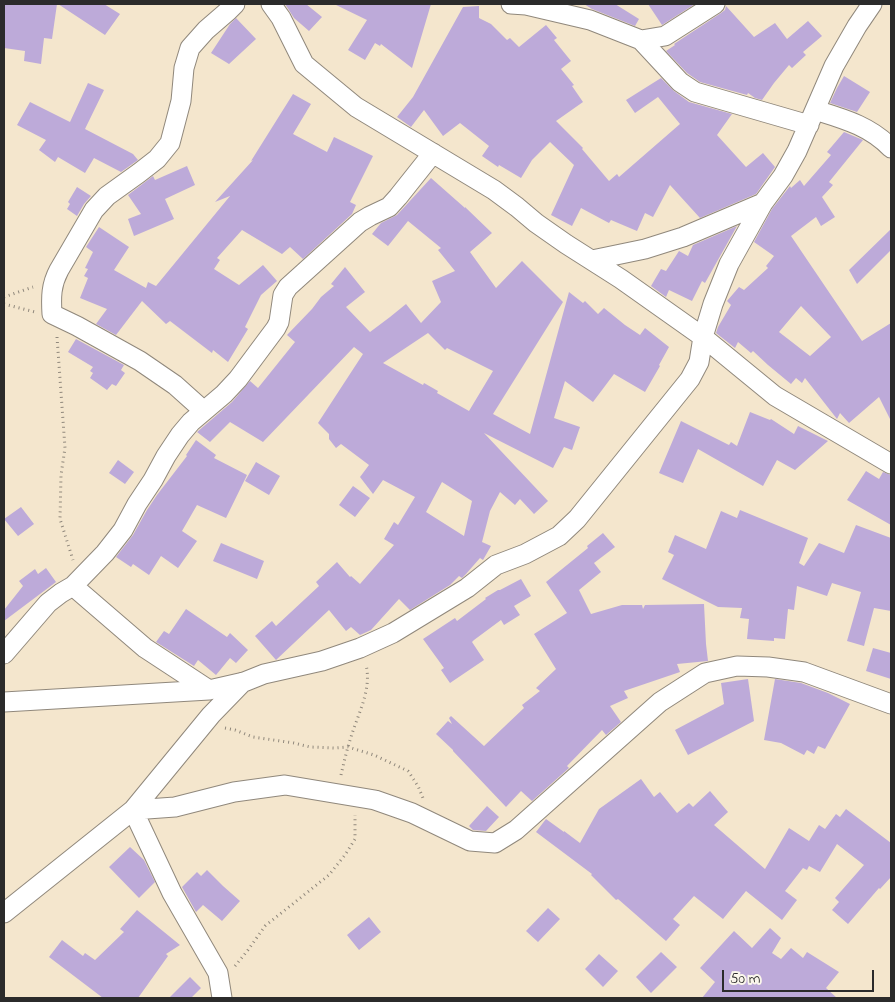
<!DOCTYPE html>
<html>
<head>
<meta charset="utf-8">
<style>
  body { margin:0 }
  #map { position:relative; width:895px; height:1002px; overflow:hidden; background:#f4e6cd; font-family:"Indie Flower",sans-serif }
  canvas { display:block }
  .frame { position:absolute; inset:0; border:5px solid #2b2b2b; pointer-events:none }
  .scale { position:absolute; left:722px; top:970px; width:152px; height:22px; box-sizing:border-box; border:2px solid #2b2b2b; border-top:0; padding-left:6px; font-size:15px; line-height:18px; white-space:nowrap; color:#2b2b2b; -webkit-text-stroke:4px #fbf7ec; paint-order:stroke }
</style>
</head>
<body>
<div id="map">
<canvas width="895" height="1002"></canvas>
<div class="frame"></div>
<div class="scale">50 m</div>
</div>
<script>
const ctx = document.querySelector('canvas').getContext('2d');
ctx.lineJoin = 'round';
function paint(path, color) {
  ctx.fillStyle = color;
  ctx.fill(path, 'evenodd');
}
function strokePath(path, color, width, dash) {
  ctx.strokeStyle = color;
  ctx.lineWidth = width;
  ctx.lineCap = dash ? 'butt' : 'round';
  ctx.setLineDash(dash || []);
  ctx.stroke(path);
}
paint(new Path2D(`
  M4,4H57L52,39L44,38L41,64L24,61L25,51L4,48Z
  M58,4H104L120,14L105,35Z
  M285,4H306L322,17L309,31L294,18Z
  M334,4H431L412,68L381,44L380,46L375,43L365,60L348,50L367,20Z
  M584,4H615L639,19L635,26L592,9Z
  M648,4H695L662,25Z
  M479,6V18L491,24L507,40L510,38L519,47L546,25L557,38L554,40L571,61L561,69L574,85L572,86L583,102L556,121L583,148L582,149L609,181L617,174L619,177L680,124L658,97L635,113L626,100L661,78L674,91L689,102L732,114L717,135L746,167L763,153L775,167L756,194L700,218L670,185L653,217L645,213L637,231L611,220L609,223L581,208L572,226L551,215L574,165L550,142L532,160L521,178L499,165L498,167L482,156L489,146L460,123L443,136L424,110L411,127L397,117L413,97L463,7Z
  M726,6L754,37L775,23L787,39L808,21L822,36L803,52L806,55L792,68L789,65L774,83L762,100L755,98L748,93L747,95L700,82L687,73L666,51L675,45L674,44L721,13L725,10Z
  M236,18L256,39L229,64L211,53L230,24Z
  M844,76L870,92L857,112L830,103L837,88Z
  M88,83L104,90L85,129L133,154L138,160L121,172L94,158L85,173L58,157L55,162L39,150L46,140L17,125L30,102L70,122Z
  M293,94L311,104L293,134L327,152L334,137L373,156L350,202L356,205L352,214L303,259L290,247L282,254L242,230L217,258L220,260L214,269L239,285L263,265L277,281L261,295L245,327L248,329L228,362L213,350L212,353L170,321L166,324L142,301L116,335L96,324L107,309L80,298L88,278L84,276L88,269L85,268L93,252L86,247L99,227L129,247L114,270L146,288L148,282L156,286L230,196L215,202L253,160L251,161Z
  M844,132L863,140L829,182L833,185L822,197L835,217L821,226L816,217L791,236L862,341L891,323V421L879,397L849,423L840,413L837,419L805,378L802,383L796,378L791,384L768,365L753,351L751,353L738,342L735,348L716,333L718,327L731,305L727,301L739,287L744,290L768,268L766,266L774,256L754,242L772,209L790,186L791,188L800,180L804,186L831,155L827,152ZM801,306L831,337L810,356L779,332Z
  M187,166L195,185L165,199L174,219L134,236L128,219L141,214L128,195L153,176L155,180Z
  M431,178L465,208V207L492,233L470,252L496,288L522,261L563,302L493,414L530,434L569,292L583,303L585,301L598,314L604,308L625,325L640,335L645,328L669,347L659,365L660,366L645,392L614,374L593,402L565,381L554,418L580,427L572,450L564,447L553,468L484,433L548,501L534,514L520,499L515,505L500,492L490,511L482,542L491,546L483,560L480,558L466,574L462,578L459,576L450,585L410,610L399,599L371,630L360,635L351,627L346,631L329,610L276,660L255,636L272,621L276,626L319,586L316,582L337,562L350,577L351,576L360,584L394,545L384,539L394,522L398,525L415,497L383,480L373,494L360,477L369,465L341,444L336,448L329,439V434L318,423L363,354L354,347L263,442L230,422L210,442L197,432L232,402L250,381L258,388L295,342L287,335L312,309L321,297L334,286L331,284L345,267L365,292L346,307L370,332L390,317L406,304L421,323L441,302L432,281L455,271L438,250L441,248L408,221L388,246L372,234L381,223L397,215ZM428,333L445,350L447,348L493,371L469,411L437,393L438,391L424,383L423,385L383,363ZM442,482L472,501L464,536L426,512Z
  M77,187L91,196L84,204L77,216L67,209L70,204L68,202Z
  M737,226L705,283L702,281L692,301L669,290L666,297L651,286L661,269L666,271L679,251L688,256L693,245Z
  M891,229V250L857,284L849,270Z
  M76,339L124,365L121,370L125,373L116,386L112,384L107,390L90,378L93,373L90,371L93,367L68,352Z
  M750,412L770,420L771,419L794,434L798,426L828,441L795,470L777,460L763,486L698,449L683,483L659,473L681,421L729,445L731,442L737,446Z
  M196,440L216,455L214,458L247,475L226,518L197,505L182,531L197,541L178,568L161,556L149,575L133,564L131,567L116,557L133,535L147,510L157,495L187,456L186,455Z
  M118,460L134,472L125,484L109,473Z
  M256,462L280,476L269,495L245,481Z
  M866,471L879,479L883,472L891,475V525L847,500Z
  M353,486L370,498L355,517L339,505Z
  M21,507L34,524L18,536L4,519Z
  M740,510L808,538L799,563L804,566L819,543L844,553L856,525L891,538V611L874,608L864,646L847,641L861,592L832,583L827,596L797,586L794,610L788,609L785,639L774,638V641L747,639L749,619L740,618L742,608L718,607L662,579L674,555L668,552L675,535L706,549L721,511L737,518Z
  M603,533L615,547L594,563L601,572L579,590L591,614L622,605H642L643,609L645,605L704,604L706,644L708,661L677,664L680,672L624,691L628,698L610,706L621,722L606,735L602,730L567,766L569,768L532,801L521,791L506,807L453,751V750L436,734L448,721L452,724L449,718L451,716L484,746L524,708L522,705L540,691L536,688L556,669L534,634L567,613L546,582L588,548L587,546Z
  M221,543L264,561L257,579L213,561Z
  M46,568L56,582L4,621V610L23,586L19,581L35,569L38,574Z
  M521,579L531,596L514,606L520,615L504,625L501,620L474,640L472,642L484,660L450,683L441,670L444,668L423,639L455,618L457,621L486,599L485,598L498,590H500Z
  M186,609L227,637L230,633L248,650L236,663L230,658L216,675L198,660L194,666L156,642L164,631L169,634Z
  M873,648L891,653V679L866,671Z
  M748,679L754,721L688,755L675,730L724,704L721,683Z
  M775,679L801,683L828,693L850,704L825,749L818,746L814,754L807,750L804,755L781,743L764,740Z
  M641,779L654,797L660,792L677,813L689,803L693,807L710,791L728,812L714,825L765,869L789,828L809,841L819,825L825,829L836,814L840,817L846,809L891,843V877L880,889L879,888L848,924L832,910L839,902L835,898L864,865L837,844L820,872L809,866L807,870L803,868L785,891L797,900L782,920L746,891L723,919L694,896L673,919L680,925L666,941L618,899L616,900L591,875L592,874L536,832L546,819L564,832V831L580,843L599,809Z
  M487,806L499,817L486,831L473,830L469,826Z
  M130,847L144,860L155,882L139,898L109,867Z
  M207,870L223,886L240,901L222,921L203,905L196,912L182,887L197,872L201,876Z
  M548,908L560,919L538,942L526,931Z
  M137,910L180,945L166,954L168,956L138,998H103L49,957L62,940L83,956L85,953L95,960L124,932L120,929Z
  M369,917L381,932L359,950L347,935Z
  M770,928L781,938L772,953L781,959L791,948L803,958L807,952L839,972L826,988L837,998H702L715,982L700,968L734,931L752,948Z
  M661,952L677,967L651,993L636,977Z
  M599,954L618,971L603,987L585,969Z
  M190,977L201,988L191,998H169Z`), '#bdaad9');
const street = new Path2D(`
  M271,4L281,18L304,64L356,107L494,190L517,207L536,223L566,244L621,279L703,337L775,396L891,464
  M511,4L526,5L590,20L641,40L665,36L715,4
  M641,40L680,82L695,92L809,125
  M815,110C844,119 870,126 891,148
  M592,260L645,249L683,237L763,203
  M204,411L175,385L140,361L77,326L52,314C51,297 51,285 59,270L94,210L107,196L139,173L157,159L170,143L181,101L184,68L190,48L206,30L228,11L235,4
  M73,586L145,648L209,690
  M4,654L48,603L61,593L73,586L105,553L123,530L137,504L153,480L166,456L180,435L191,422L224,394L238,379L276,328L279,322L283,295L288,287L360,222L370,216L389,207L398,197L433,153
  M4,702L209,690L244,682L264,674L322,661L360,648L393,633L467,588L496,565L525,554L559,536L577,519L690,379L699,362L703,337L713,304L729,264L763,203L783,176L797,151L834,66L857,26L872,4
  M4,913L133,810L211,715L243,682
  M222,998L218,973L172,893L133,810L175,807L234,792L285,785L375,800L412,813L470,841L495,843L516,830L660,702L705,673L737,666L768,667L804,672L891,704`);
strokePath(street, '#90887c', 21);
strokePath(new Path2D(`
  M4,297L33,287
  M4,304L35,312
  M57,337L65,448L61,475L60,519L73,560
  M225,728L235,730L253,737L294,743L310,747L334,748L348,747L374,755L408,771L418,786L423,798
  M341,775C344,762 347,749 351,737C358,714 372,689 366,665
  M235,966L248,950L265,926L329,875L345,855L355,839V815`), '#90887c', 3, [1, 4]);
strokePath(street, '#fff', 19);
</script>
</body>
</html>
